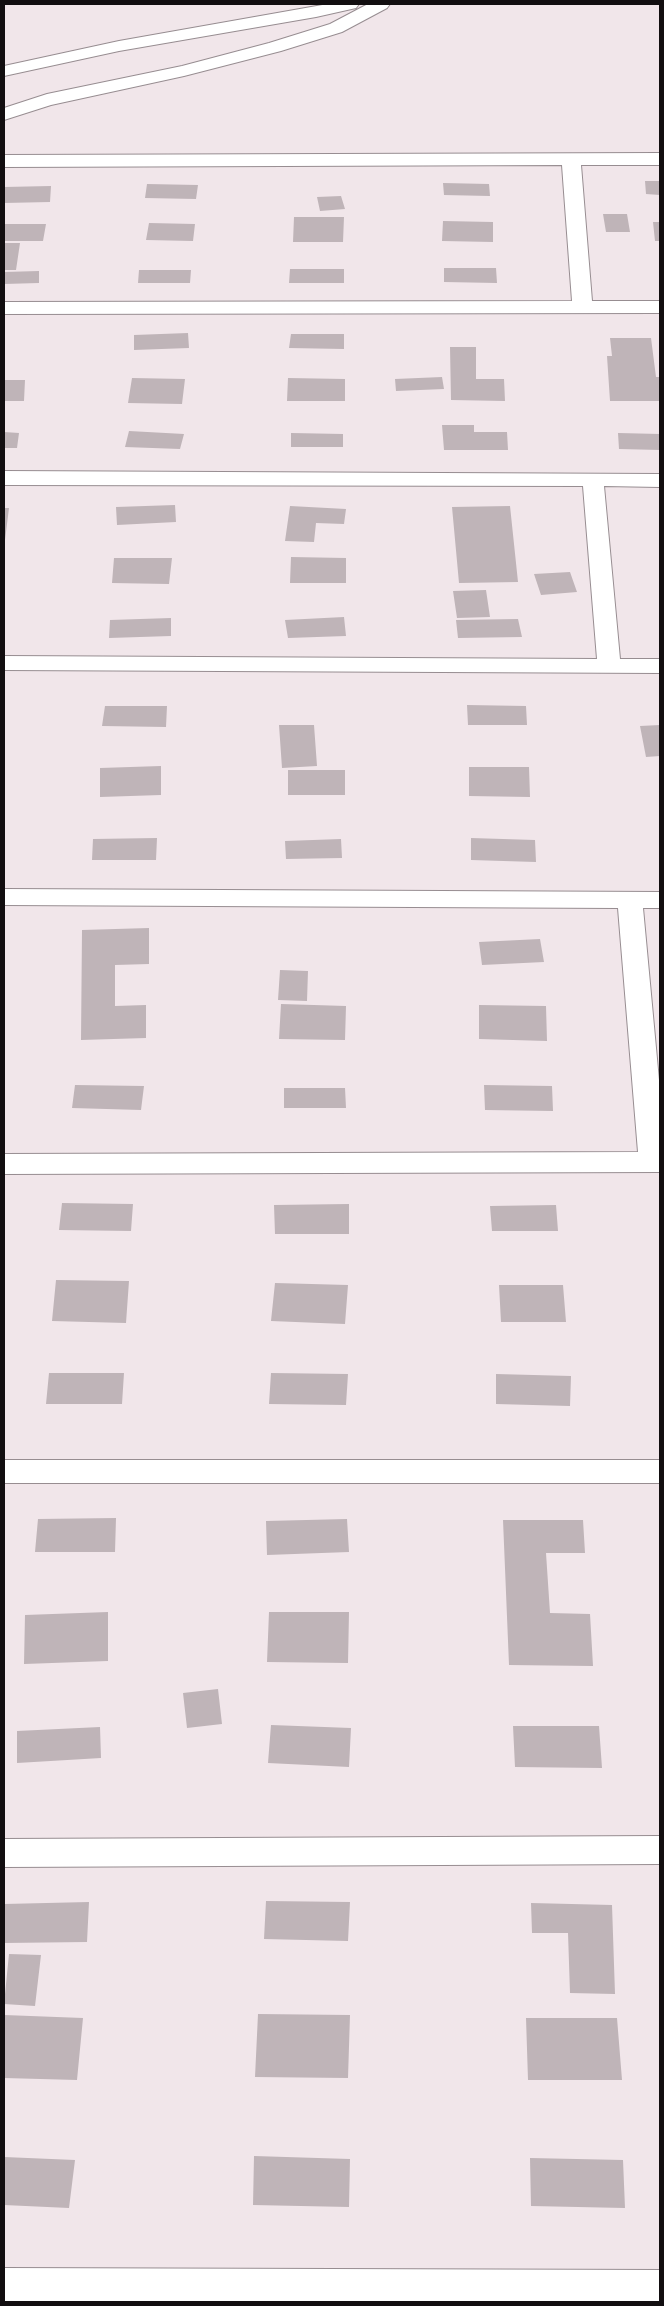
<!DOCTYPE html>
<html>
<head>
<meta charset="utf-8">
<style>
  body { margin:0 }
  #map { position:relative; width:664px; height:2306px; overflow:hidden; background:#f1e6ea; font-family:"Times New Roman",serif }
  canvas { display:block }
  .frame { position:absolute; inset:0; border:5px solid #120e10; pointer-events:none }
</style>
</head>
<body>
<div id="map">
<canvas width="664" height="2306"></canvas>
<div class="frame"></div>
</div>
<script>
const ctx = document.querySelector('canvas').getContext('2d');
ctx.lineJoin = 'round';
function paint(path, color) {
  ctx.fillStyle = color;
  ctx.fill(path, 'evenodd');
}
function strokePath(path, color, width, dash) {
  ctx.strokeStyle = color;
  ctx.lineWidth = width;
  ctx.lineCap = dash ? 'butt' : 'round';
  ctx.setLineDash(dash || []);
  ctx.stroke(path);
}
paint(new Path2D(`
  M645,181H660V195L646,194Z
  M443,183L489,184L490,196L444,195Z
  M147,184L198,185L196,199L145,198Z
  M51,186L50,202L4,203V187Z
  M341,196L345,209L320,211L317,197Z
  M603,214H627L630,232H606Z
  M294,217H344L343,242H293Z
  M443,221L493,222V242L442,241Z
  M653,222H660V241H655Z
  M149,223L195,224L193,241L146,240Z
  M4,224H46L43,241H4Z
  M4,243H20L16,270H4Z
  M444,268H496L497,283L444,282Z
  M290,269H344V283H289Z
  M139,270H191L190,283H138Z
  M39,271V283L4,284V272Z
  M188,333L189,348L134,350V335Z
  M291,334H344V349L289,348Z
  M610,338H651L656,377H660V401H610L607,356H612Z
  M450,347H476V379H504L505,401L451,400Z
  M442,377L444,389L396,391L395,379Z
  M132,378L185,379L182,404L128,403Z
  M288,378L345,379V401H287Z
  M4,380H25L24,401H4Z
  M442,425H474V432H507L508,450H444Z
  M129,431L184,434L180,449L125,447Z
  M4,432L19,433L17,448H4Z
  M291,433L343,434V447H291Z
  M618,433L660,434V450L619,449Z
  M175,505L176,522L117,525L116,507Z
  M290,506L346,509L344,524L316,523L314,542L285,541Z
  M510,506L518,582L459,583L452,507Z
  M4,508H9L5,540H4Z
  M291,557L346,558V583H290Z
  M114,558H172L169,584L112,583Z
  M570,572L577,592L541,595L534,574Z
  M486,590L490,617L457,618L453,591Z
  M344,617L346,636L288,638L285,620Z
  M171,618V636L109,638L110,620Z
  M518,619L522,637L458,638L456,620Z
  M467,705L526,706L527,725H468Z
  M105,706H167L166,727L102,726Z
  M279,725H314L317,766L282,768Z
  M660,725V756L646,757L640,726Z
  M161,766V795L100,797V768Z
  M469,767H529L530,797L469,796Z
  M288,770H345V795H288Z
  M157,838L156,860H92L93,839Z
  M471,838L535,840L536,862L471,860Z
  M341,839L342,858L286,859L285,841Z
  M149,928V964L115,965V1006L146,1005V1038L81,1040L82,930Z
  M540,939L544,962L482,965L479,942Z
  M280,970L308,971L307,1001L278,1000Z
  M281,1004L346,1006L345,1040L279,1039Z
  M479,1005L546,1006L547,1041L479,1039Z
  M75,1085L144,1086L141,1110L72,1108Z
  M484,1085L552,1086L553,1111L485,1110Z
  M284,1088H345L346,1108H284Z
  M62,1203L133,1204L131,1231L59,1230Z
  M349,1204V1234H275L274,1205Z
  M556,1205L558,1231H492L490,1206Z
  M56,1280L129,1281L126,1323L52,1321Z
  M275,1283L348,1285L345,1324L271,1321Z
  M499,1285H563L566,1322H501Z
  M49,1373H124L122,1404H46Z
  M271,1373L348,1374L346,1405L269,1404Z
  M496,1374L571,1376L570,1406L496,1404Z
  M116,1518L115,1552H35L38,1519Z
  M347,1519L349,1552L267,1555L266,1521Z
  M503,1520H583L585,1553H546L550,1613L590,1614L593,1666L509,1665Z
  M108,1612V1661L24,1664L25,1615Z
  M269,1612H349L348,1663L267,1662Z
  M218,1689L222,1724L187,1728L183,1693Z
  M271,1725L351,1728L349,1767L268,1763Z
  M513,1726H599L602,1768L515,1767Z
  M100,1727L101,1758L17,1763V1731Z
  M266,1901L350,1902L348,1941L264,1939Z
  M89,1902L87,1942L4,1943V1904Z
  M531,1903L612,1905L615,1994L570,1993L568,1933H532Z
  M9,1954L41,1955L35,2006L4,2004Z
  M258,2014L350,2015L348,2078L255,2077Z
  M4,2015L83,2018L77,2080L4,2078Z
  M526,2018H617L622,2080H528Z
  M254,2156L350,2159L349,2207L253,2205Z
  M4,2157L75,2160L69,2208L4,2205Z
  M530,2158L623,2160L625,2208L531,2206Z`), '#bfb4b8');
const street = new Path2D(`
  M328,4H359L356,8L316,17L119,51L4,76V66L119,41Z
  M368,4H390L387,8L342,32L281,51L184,76L51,105L4,120V108L47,94L182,66L269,43L330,24Z
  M660,153V165H581L592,301H660V313L4,314V302L572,301L562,165L4,167V155Z
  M4,471L660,474V487L604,486L620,659H660V673L4,670V656L597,659L583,486L4,485Z
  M4,889L660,892V908H643L660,1091V1172L4,1174V1154L638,1152L618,908L4,905Z
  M4,1460H660V1483H4Z
  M660,1836V1864L4,1867V1839Z
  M4,2268L660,2270V2302H4Z`);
strokePath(street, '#978d91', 2);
paint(street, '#fff');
</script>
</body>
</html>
